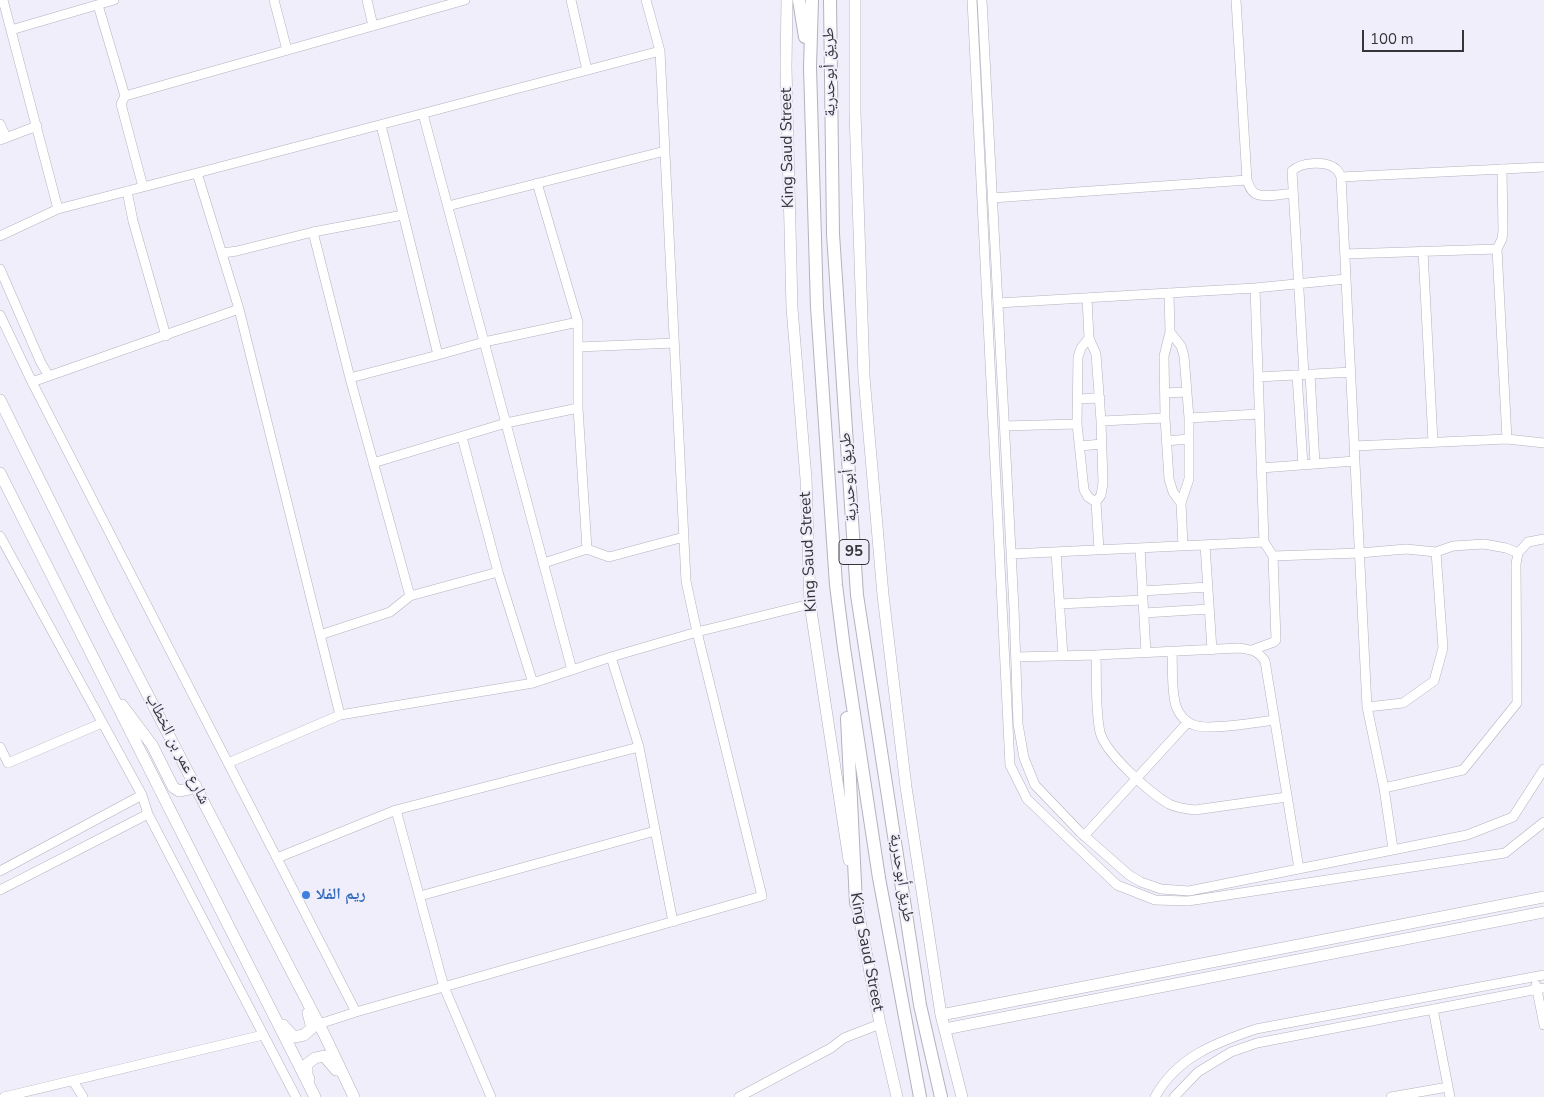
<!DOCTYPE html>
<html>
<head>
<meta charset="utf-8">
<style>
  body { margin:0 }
  #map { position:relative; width:1544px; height:1097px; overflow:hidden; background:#efeefa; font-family:"Nunito Sans",sans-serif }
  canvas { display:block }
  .scale { position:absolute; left:1362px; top:30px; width:102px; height:22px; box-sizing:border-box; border:2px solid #353439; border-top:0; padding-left:6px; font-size:15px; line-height:18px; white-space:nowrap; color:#353439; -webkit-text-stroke:4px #efeefa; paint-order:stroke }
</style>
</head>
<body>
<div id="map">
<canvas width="1544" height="1097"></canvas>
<div class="scale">100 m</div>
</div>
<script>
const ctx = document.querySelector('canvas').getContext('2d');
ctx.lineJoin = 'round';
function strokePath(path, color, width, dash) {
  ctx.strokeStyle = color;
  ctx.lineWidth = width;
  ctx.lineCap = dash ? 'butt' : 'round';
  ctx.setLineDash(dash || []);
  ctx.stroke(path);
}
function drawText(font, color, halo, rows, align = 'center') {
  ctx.font = font + ' "Nunito Sans","Noto Naskh Arabic",sans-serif';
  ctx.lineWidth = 4;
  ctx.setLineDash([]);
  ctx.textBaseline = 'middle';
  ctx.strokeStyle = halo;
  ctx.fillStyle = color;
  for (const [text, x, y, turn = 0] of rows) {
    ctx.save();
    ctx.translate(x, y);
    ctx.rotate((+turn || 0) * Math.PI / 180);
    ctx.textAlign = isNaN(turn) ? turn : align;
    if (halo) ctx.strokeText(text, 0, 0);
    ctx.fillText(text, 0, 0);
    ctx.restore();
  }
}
const minor = new Path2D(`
  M3,0L58,209
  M274,0L287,50
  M367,0L373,26
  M571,0L587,70
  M972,0L1010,765L1027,799L1117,885L1155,900L1188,901L1505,853L1544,822
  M982,0L1014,608L1018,724L1024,758L1035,785L1080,832L1129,875L1141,882L1161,889L1189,891L1467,835L1513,817L1544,769
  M98,5L125,96L465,0
  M11,30L114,0
  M125,96L121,104L143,187
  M423,114L572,670
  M0,124L6,137
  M381,125L438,355L484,342L578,322
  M0,140L37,126
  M197,173L660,51
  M1247,180C1249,185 1250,191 1256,194C1266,198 1282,194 1293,193
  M537,183L578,322V408L587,549L544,563
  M127,191L133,221L166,336
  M992,198L1247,180L1236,0
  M448,206L665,151
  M403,215L313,232L350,378L410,596L498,572L533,683
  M0,236L58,209L197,173L239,309L340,715L533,683L611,657L697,632L810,604
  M1497,249L1502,239L1503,231L1502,169
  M1423,251L1433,442
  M223,253L237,251L313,232
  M1345,254L1497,249L1507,439L1354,446
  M0,269L41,363L49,376
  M1255,288L1346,279
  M1169,293L1170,332L1164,356L1165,418L1169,479L1173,492L1181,503L1183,546
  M1087,298L1089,338L1081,348L1078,357L1077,424L1084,490L1088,497L1096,502L1099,550
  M998,303L1255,288L1264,542L1011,554
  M0,315L32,382L228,763L340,715
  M1170,332L1181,346L1184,356L1189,418V479L1181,503
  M1089,338L1096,354L1101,421L1103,483L1101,495L1096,502
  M578,347L674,343
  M1310,374L1315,464
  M1297,375L1303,465
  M1304,375L1292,171C1301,162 1327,160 1337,170C1339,172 1340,175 1341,177
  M1258,377L1351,372
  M350,378L438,355
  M32,382L239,309
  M1165,393L1187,392
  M1077,399L1100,398
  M1189,418L1259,414
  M1101,421L1165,418
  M1004,426L1077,424
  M462,437L498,572
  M1507,439L1544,443
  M1166,441L1189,439
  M1080,446L1102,444
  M373,463L506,423L578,408
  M1261,468L1355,461
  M0,536L142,795L148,814L296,1097
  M1205,545L1212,650
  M1140,548L1146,653
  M587,549L609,557L684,537
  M1056,552L1063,656
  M1273,556L1360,553L1406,549L1436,552L1453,546L1484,544L1506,548L1518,553
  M1142,591L1208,587
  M1059,604L1143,600
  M1144,613L1209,609
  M320,635L390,612L410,596
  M1252,650L1274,642L1276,640L1273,556L1264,542
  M1172,651C1173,669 1171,689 1176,706C1179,714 1185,722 1194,725C1208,731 1257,722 1275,720
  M1096,655C1097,680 1095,708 1100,732C1105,753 1150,793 1169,804C1177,808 1186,809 1195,810L1287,797
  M611,657L639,747L673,922
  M1016,657L1096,655L1239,648C1252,650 1257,650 1265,661L1299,869
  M1367,707L1403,703L1434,681L1443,648L1436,552
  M0,747L8,763L102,723
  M228,763L356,1012
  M1384,788L1463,770L1517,703L1516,564L1518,553L1528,542L1544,539
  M396,810L444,987L491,1097
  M1084,836L1188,722
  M1393,849L1384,788L1367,707L1341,177L1544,167
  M277,858L396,810L639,747
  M0,871L142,795
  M0,890L148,814
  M420,896L655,831
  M1536,985L1544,1025
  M1433,1009L1450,1097
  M319,1024L356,1012L762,896L697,632L686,581L660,51L646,0
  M73,1081L83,1097
  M4,1097L263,1035
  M739,1097L831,1048L844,1038L880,1024
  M1155,1097C1177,1057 1215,1043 1256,1029L1544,975
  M1174,1097L1198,1072L1231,1052L1257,1043L1544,988
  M1391,1097L1448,1087`);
const major = new Path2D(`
  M787,0L786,67L792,308L806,479L810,604L849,860
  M855,0V112L864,377L883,595L906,787L941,1015L962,1097
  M0,400L110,622L324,1034L354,1097
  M0,473L315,1097
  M122,705L152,745L173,787L179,791L189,789L196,786
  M855,895L880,1024L897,1097
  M941,1015L1544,897
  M283,1025L294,1037L304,1035L312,1028L308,1013
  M945,1029L1544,912
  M309,1079L307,1075V1064L315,1058L324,1056L336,1070`);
const highway = new Path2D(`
  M799,0L805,37
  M812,0L810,67L817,307L836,585L844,648L879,878L920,1097
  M830,0L833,234L857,595L920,1005L941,1097
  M847,718L856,903`);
strokePath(minor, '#b3b2bd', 10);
strokePath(major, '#b3b2bd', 12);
strokePath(highway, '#b3b2bd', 14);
strokePath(minor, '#fff', 9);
strokePath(major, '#fff', 11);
strokePath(highway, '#fff', 12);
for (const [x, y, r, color] of [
  [306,895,5,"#3f7fe0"]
]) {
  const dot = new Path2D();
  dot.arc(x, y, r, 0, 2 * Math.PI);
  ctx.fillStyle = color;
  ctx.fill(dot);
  strokePath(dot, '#efeefa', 2);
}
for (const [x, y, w] of [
  [854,552,30]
]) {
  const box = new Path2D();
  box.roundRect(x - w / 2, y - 12.5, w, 25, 4);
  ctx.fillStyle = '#efeefa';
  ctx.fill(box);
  strokePath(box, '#353439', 1);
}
drawText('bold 15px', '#353439', null, [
  ["95",854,552]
]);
drawText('16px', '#353439', '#efeefa', [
  ["طريق أبوحدرية",830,72,-91],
  ["King Saud Street",788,148,-91],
  ["طريق أبوحدرية",849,477,-94],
  ["King Saud Street",809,552,-93],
  ["شارع عمر بن الخطاب",177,749,63],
  ["طريق أبوحدرية",901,878,81],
  ["King Saud Street",866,952,79]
]);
drawText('bold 16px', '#366cbe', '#efeefa', [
  ["ريم الفلا",316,895]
], 'left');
</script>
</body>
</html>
